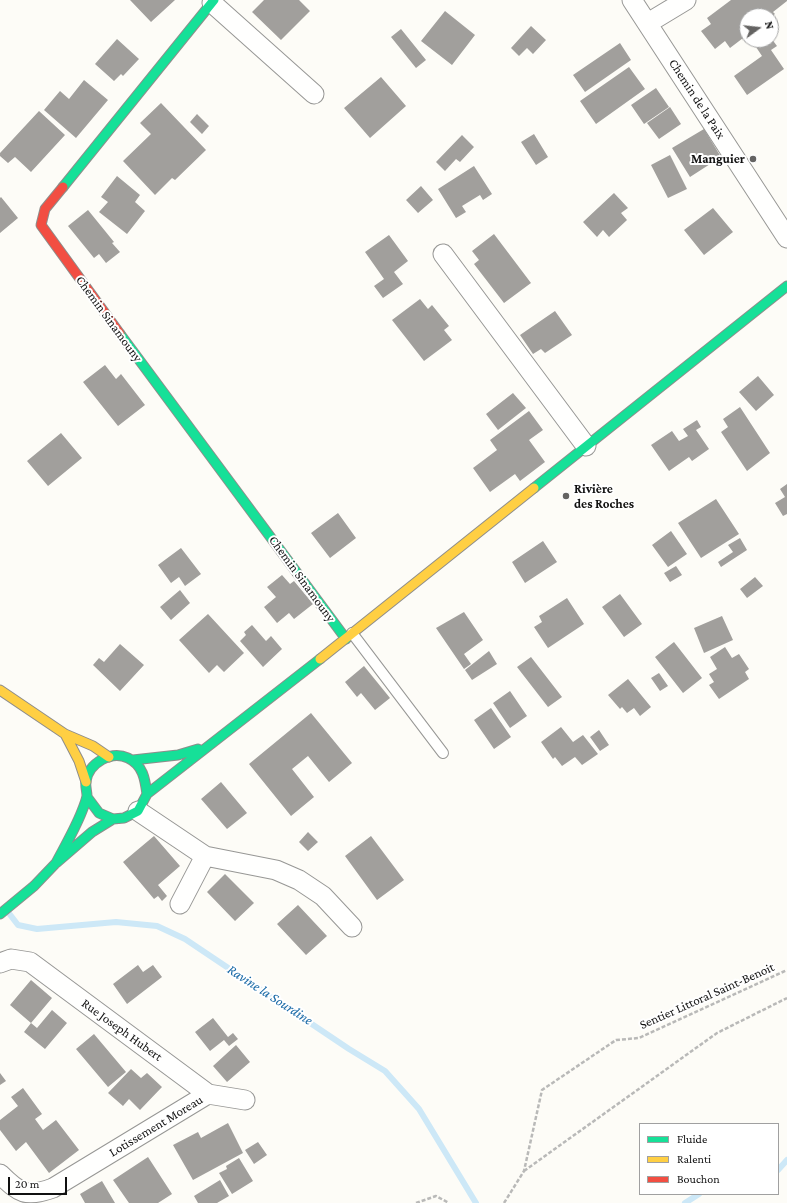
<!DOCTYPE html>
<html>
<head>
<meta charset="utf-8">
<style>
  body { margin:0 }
  #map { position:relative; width:787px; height:1203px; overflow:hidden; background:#fdfcf7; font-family:"Crimson Pro",serif }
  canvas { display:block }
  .legend { position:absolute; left:639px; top:1123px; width:140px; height:72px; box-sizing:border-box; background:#fff; border:1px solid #a0a0a0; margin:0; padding:5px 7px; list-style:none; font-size:12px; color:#111 }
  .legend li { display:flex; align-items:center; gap:8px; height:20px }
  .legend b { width:20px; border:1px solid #a0a0a0 }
  .north { position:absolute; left:739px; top:8px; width:40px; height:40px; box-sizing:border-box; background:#fff; border:1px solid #a0a0a0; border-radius:50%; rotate:75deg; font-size:11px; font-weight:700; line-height:16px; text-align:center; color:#111 }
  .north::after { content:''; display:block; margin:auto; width:14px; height:18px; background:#646362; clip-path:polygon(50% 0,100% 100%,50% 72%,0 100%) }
  .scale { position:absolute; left:8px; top:1177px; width:59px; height:18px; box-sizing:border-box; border:2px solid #111; border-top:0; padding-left:5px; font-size:12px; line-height:14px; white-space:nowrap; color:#111; -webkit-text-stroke:3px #fff; paint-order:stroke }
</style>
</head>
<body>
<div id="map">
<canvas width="787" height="1203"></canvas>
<ul class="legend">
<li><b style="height:5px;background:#16e098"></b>Fluide</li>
<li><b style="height:5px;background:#ffcf43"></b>Ralenti</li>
<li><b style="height:5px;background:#f24e42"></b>Bouchon</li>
</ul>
<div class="north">N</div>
<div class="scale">20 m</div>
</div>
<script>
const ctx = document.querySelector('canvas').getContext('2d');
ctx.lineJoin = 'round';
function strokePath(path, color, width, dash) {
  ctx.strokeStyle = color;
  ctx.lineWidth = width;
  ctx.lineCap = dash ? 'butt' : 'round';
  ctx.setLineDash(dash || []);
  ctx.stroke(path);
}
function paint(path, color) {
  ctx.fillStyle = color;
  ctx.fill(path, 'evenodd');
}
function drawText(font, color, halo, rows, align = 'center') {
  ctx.font = font + ' "Crimson Pro",serif';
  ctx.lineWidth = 4;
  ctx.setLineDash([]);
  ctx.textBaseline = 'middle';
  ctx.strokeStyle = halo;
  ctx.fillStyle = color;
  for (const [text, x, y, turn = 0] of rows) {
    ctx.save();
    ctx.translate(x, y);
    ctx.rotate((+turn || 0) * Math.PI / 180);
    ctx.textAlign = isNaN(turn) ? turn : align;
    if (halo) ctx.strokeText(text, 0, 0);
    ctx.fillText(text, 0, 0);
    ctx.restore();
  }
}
strokePath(new Path2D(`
  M8,912L18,925L37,929L116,922L157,926L185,939L349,1049L385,1071L419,1109L476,1203
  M778,1170L787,1160
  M685,1203L699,1194`), '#cde8f7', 6);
paint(new Path2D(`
  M130,0H175L151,22Z
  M264,0H299L310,11L281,40L252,12Z
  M731,0H787V1L773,12L775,14L771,17L747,16V35L730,48L725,41L715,49L701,31L711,24L707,18Z
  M445,11L475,35L452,65L421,41Z
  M531,26L546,40L533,54L527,48L519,56L511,48Z
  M401,29L426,60L416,68L391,37Z
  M771,38L777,46L771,50L784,69L747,95L734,76L762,56L752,41L771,40Z
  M117,39L139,59L123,76L121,74L114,81L95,64Z
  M620,43L631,60L585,92L573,75Z
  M629,67L645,89L596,124L580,101Z
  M381,77L406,106L370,138L344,108Z
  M84,80L108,100L76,138L44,110L60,91L69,99Z
  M656,88L669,107L644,124L631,105Z
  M161,103L206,150L175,180L172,178L155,195L123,161L151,134L140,123Z
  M670,107L681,124L659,139L647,123Z
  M39,111L65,135L31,172L15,157L8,163L0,156V153Z
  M197,114L209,126L202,134L190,122Z
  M704,129L721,157L690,177L672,148Z
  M534,134L548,157L536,165L521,142Z
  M462,135L474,147L460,162L456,159L445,171L436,162Z
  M670,155L687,189L668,198L651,165Z
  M474,166L492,194L483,200L480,195L462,206L466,212L456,218L438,189Z
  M117,176L140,195L135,202L145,211L127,234L99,212L108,202L101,197Z
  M421,186L433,200L418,213L406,200Z
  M614,193L628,208L621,213L627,220L609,237L603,230L597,237L583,222Z
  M1,197L18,218L0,233V198Z
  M713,208L733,232L704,255L684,230Z
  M88,210L114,242L112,243L120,252L106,263L99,254L94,258L68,226Z
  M494,234L531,283L504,303L474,264L479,260L472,251Z
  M389,235L408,261L394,272L403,284L383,298L374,286L384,279L365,252Z
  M420,299L428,309L432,305L449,326L444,330L452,340L424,361L392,320Z
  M555,311L572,335L545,353L541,349L533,354L520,335Z
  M105,365L116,379L121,374L145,405L118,426L83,382Z
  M758,376L774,395L756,411L739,392Z
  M513,393L526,408L498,430L486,414Z
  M740,407L770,453L747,471L721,432L728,427L723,419Z
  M529,411L543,430L529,440L545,462L520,481L515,474L490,492L473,468L497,450L490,440Z
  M697,420L701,427L696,430L709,449L692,461L689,457L669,471L651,445L672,431L679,441L688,436L683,429Z
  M61,433L82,458L48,486L27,461Z
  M787,484V514L783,516L775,503L785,497L780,489Z
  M716,499L739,534L701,558L678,523Z
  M338,513L356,538L330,558L311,533Z
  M671,531L687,554L668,567L652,545Z
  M740,538L747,550L721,567L718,562L733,552L728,545Z
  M543,541L557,562L525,583L512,562Z
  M181,548L201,574L185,586L179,577L171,583L158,565Z
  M676,566L682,575L670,582L664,573Z
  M282,575L290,584L294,581L313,604L294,619L289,613L277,623L264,607L276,597L267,587Z
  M755,577L763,586L747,598L740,589Z
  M180,590L190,603L171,620L160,607Z
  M620,594L642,624L624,637L602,607Z
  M567,598L584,624L548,648L534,627L542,622L539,616Z
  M464,612L483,640L464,654L471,664L464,669L436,628Z
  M208,614L244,653L224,672L217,665L209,673L179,640Z
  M722,616L733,640L704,653L694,628Z
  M252,625L266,641L271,636L282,649L263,667L240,641L246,635L244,632Z
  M674,642L702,678L683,693L655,657Z
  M120,644L144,665L120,691L93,665L99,658L104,662Z
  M725,647L732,658L739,654L749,669L745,672L749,679L719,699L709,685L714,682L709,674L717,669L710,657Z
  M489,651L497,664L472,680L465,670Z
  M531,657L562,697L548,707L517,667Z
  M364,666L390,698L375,710L361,693L357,697L345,682Z
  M659,673L668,686L660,691L651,678Z
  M628,679L651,707L640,716L634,708L627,713L622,707L620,709L608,695Z
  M510,691L527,716L510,728L493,703Z
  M491,708L511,737L494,749L474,720Z
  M311,713L352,763L329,782L308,756L292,769L314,797L291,816L249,764Z
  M561,727L573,742L583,735L598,754L582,765L575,757L562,766L555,757L553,759L541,742Z
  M599,730L609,745L600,751L590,737Z
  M221,782L247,813L227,829L201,799Z
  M308,832L318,842L308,851L299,842Z
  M154,836L180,866L158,885L167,896L162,901L158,896L154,899L123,862Z
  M371,836L404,880L377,900L345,856Z
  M225,874L254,903L235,921L207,892Z
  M298,905L327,936L306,955L277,924Z
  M138,965L143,972L153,965L162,977L127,1004L113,984Z
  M31,980L52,998L31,1023L10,1005Z
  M52,1010L67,1023L45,1049L24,1032L31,1023L37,1028Z
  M213,1018L228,1037L233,1033L238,1039L229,1046L224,1040L210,1051L195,1032Z
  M94,1034L126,1072L108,1087L76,1049Z
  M236,1045L250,1062L227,1082L213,1066Z
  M131,1069L141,1078L147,1073L162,1087L140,1110L129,1099L123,1106L108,1093Z
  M0,1073L6,1081L0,1085Z
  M23,1088L42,1114L35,1119L43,1130L56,1120L79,1150L49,1173L26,1142L16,1151L0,1130V1120L18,1106L11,1097Z
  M228,1123L243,1153L193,1180L173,1145L198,1132L201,1138Z
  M258,1142L267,1155L254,1164L245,1150Z
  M148,1157L172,1194L158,1203H129L113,1180Z
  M239,1158L253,1181L232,1194L219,1173L227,1169L226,1166Z
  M220,1180L229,1196L217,1203H198L194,1196Z
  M102,1181L115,1203H85L80,1194Z`), '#a19f9c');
const lane = new Path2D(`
  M352,633L443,753`);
const street = new Path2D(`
  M632,0L787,238
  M212,3L314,94
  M648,23L686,0
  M443,254L586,446
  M138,811L205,856L276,870L299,880L323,896L352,927
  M180,904L205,856
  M0,963L11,959L30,962L208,1094L245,1100
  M0,1174C19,1193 26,1198 53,1188L208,1094`);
const fast = new Path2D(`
  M63,187L214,0
  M120,334L346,639
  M534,488L787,286
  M133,760L178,755L198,749
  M87,797L99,813L113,819L124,818L138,811L147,794L320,659
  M56,863C65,846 75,829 82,811C84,806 86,801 87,796C87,791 85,786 86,781C89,763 111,750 128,758C143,765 145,779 147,794
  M0,914L34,886L56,863L92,832L113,819`);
const slow = new Path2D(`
  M320,659L534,488
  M0,690L65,734L93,746L109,757
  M65,734L79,761L86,782`);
const jam = new Path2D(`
  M63,187L45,209L41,225L120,334`);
strokePath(lane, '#979795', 12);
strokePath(street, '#979795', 21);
strokePath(fast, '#8e8d8b', 11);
strokePath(slow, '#8e8d8b', 11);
strokePath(jam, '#8e8d8b', 11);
strokePath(new Path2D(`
  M524,1171L717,1033L787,998
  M416,1203L436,1196L449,1203
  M504,1203L524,1171L542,1090L616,1040L639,1038L787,970`), '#b9b9b8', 2.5, [4, 2]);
strokePath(lane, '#fffffe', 10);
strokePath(street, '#fffffe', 19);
strokePath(fast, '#16e098', 9);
strokePath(slow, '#ffcf43', 9);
strokePath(jam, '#f24e42', 9);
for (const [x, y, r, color] of [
  [753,159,4,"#646362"],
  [566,496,4,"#646362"]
]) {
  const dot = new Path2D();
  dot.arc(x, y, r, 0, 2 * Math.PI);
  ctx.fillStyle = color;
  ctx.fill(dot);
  strokePath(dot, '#fff', 1.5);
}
drawText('13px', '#111', '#fff', [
  ["Chemin de la Paix",697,99,57],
  ["Chemin Sinamouny",109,319,54],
  ["Chemin Sinamouny",302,579,54],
  ["Sentier Littoral Saint-Benoit",707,996,-24],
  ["Rue Joseph Hubert",122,1030,36],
  ["Lotissement Moreau",156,1126,-31]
]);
drawText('bold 13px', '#111', '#fff', [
  ["Manguier",745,159],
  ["Rivière",574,489,"left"],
  ["des Roches",574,504,"left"]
], 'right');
drawText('italic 14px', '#1768a6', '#fff', [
  ["Ravine la Sourdine",270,995,33]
]);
</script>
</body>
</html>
